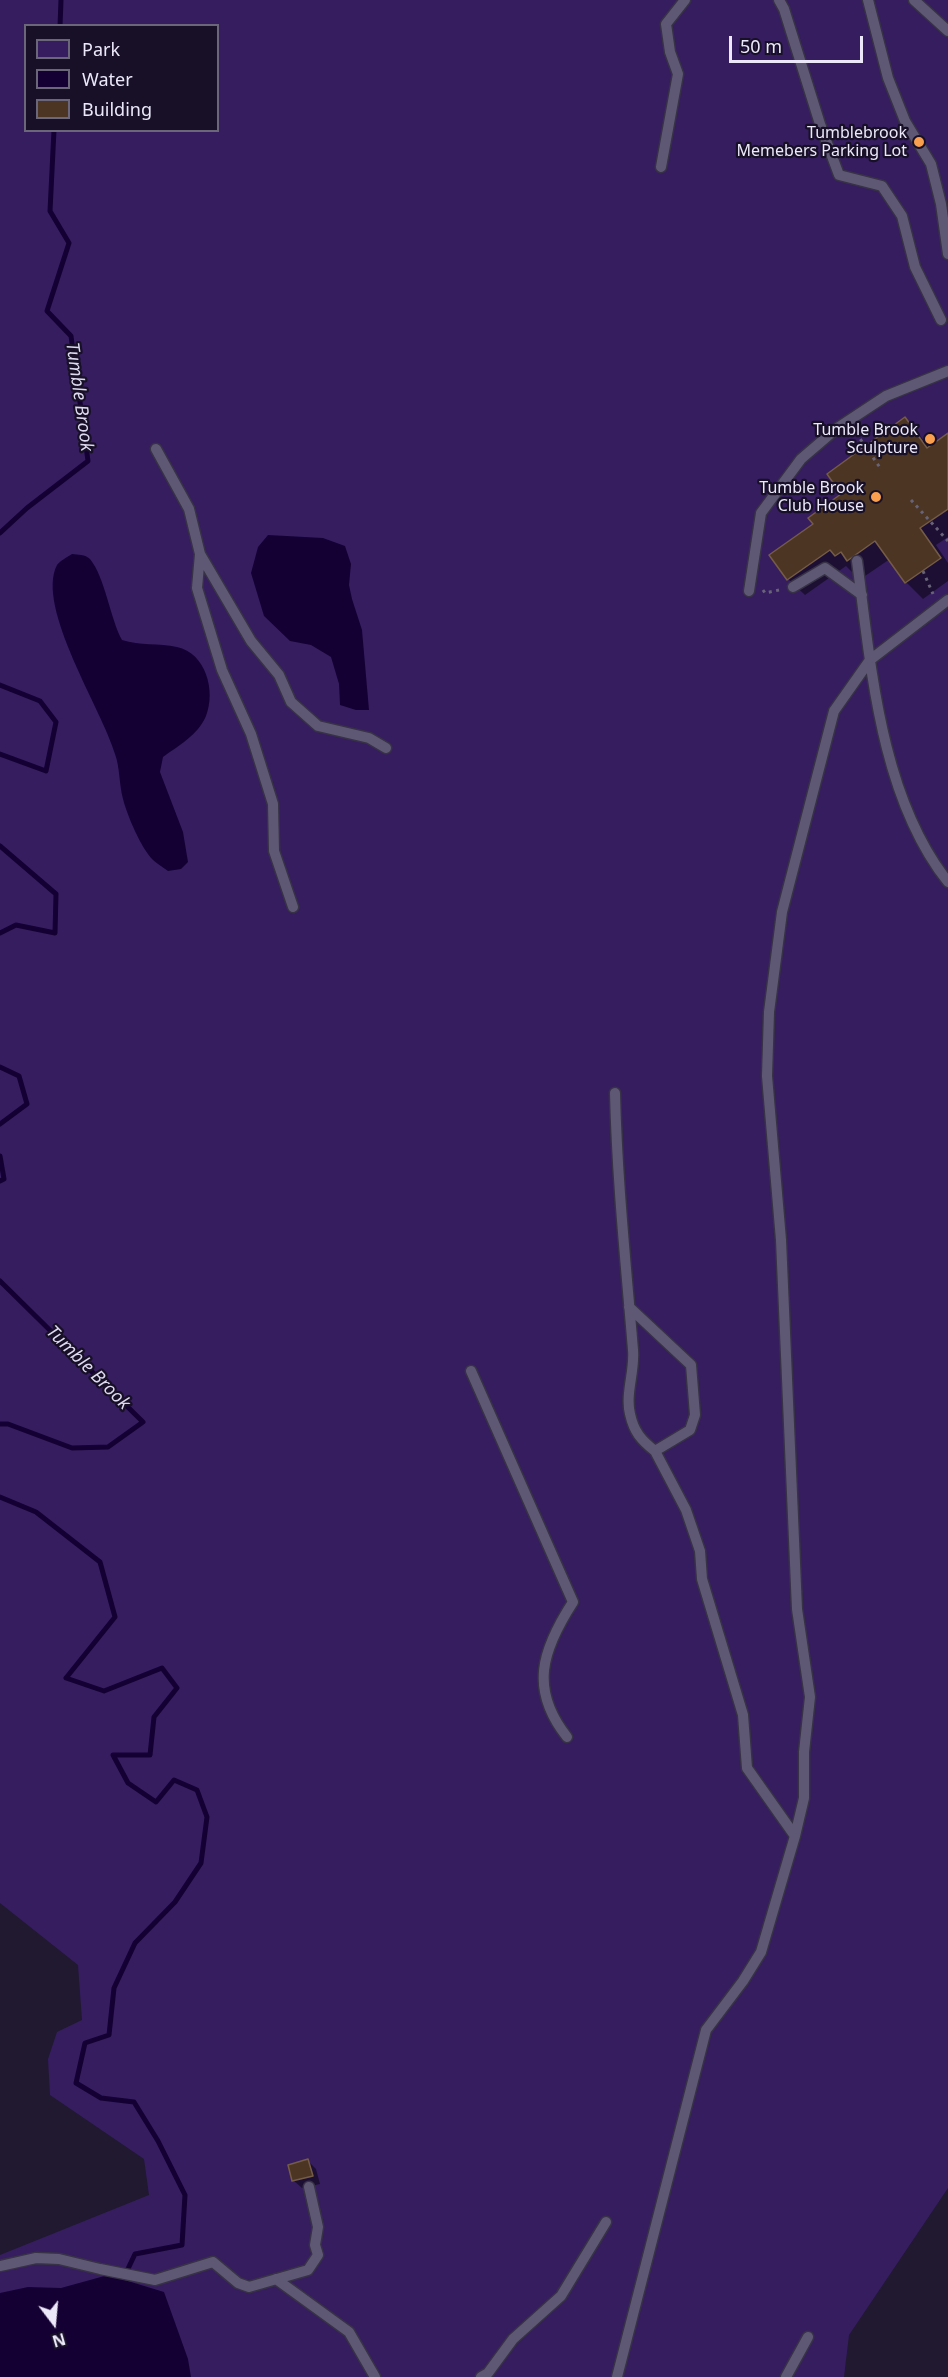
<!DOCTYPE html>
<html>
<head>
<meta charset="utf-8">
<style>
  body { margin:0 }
  #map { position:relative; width:948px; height:2377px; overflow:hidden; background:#201930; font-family:"Noto Sans",sans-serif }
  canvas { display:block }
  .legend { position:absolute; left:24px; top:24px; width:195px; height:108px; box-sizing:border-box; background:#171026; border:2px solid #6c667a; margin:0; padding:8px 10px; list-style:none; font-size:18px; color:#ece8f9 }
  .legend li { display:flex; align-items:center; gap:12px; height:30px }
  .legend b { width:30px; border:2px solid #6c667a }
  .north { position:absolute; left:24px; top:2293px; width:60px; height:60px; -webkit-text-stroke:4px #171026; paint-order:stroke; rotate:164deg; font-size:16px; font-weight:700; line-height:24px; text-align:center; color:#ece8f9 }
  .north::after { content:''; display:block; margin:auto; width:21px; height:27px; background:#ece8f9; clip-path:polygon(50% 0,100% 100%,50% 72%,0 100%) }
  .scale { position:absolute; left:729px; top:36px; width:134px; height:27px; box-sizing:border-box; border:3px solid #ece8f9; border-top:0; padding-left:8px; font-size:18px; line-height:21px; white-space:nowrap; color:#ece8f9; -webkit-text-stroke:4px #171026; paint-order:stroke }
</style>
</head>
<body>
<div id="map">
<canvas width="948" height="2377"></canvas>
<ul class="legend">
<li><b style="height:16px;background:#361d60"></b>Park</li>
<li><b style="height:16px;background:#150033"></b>Water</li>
<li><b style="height:16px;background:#4c3522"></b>Building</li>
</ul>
<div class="north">N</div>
<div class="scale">50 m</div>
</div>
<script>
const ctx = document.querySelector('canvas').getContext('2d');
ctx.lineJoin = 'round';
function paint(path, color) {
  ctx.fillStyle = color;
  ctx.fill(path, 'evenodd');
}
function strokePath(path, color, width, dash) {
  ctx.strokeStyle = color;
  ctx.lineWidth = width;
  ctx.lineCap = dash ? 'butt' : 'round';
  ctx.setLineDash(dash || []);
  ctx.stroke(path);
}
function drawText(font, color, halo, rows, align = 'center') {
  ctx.font = font + ' "Noto Sans",sans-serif';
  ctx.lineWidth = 4.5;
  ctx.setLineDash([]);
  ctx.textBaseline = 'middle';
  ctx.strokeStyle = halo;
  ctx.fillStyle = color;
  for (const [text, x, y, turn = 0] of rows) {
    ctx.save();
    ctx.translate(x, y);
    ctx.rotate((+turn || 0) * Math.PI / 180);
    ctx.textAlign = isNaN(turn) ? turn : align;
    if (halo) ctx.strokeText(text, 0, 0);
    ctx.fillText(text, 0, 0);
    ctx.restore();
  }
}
paint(new Path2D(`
  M0,0H948V2188L849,2335L844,2377H0V2255L149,2195L144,2159L50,2095L48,2059L57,2032L82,2020L78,1965L0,1903ZM26,26H218V130H26Z`), '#361d60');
paint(new Path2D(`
  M268,535L323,538L345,546L351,564L349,585L352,599L362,630L369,710H356L340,705L339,684L331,657L311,645L290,641L264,616L251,573L258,547Z
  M72,554C78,555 85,554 90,559C105,577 110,618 122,640C140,646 159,643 177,647C206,653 216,691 206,716C198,735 178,746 163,757L160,772L183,832L188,862L181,869L168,871C163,867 157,864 153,860C141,848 127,815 123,799C119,784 120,768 115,754C103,711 35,607 57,565C60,561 67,557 72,554Z
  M108,2275L164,2292L188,2359L191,2377H0V2293L28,2287L61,2288Z`), '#150033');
paint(new Path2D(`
  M905,419L930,447L948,434V537L936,545L948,563V581L923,599L907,583L890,559L865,576L857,569L852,572L846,566L805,595L788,579L815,524L843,495Z
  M308,2161L316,2169L320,2184L302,2188L293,2180Z`), '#0007');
strokePath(new Path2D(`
  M60,26L61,0
  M0,533L27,508L88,461L71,336L47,311L69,243L50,211L54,130
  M0,685L40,701L56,722L46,771L0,754
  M0,846L56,894L55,933L16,925L0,933
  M0,1067L19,1076L27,1104L0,1124
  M0,1156L4,1179L0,1181
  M0,1281L143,1422L108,1447L72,1448L8,1424H0
  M0,1497L36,1512L100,1562L115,1617L66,1678L104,1691L162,1668L177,1688L154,1717L150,1755H113L128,1783L156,1802L174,1780L197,1790L207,1817L201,1863L175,1902L135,1943L114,1988L109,2035L85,2043L76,2083L101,2098L134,2102L158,2141L185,2195L182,2245L135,2254L125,2275`), '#150033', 5);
const building = new Path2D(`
  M905,417L927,448L948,433V509L920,528L941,558L905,583L875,541L847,561L841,552L835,556L830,550L787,580L769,555L813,524L808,518L841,494L827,474Z
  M308,2159L313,2176L292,2181L288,2165Z`);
paint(building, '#4c3522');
strokePath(building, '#755c47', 1.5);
const lane = new Path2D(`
  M779,0L784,9L820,124L839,175L882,186L902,216L915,267L941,320
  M868,0L888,78L905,121L931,164L941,204L948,254
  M914,0L948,31
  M661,167L678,74L670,52L666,24L685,0
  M156,449L189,509L200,554L251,641L279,675L291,702L318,726L369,738L386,748
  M200,554L197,588L222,670L251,734L273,804L274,851L293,907
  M857,561C871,666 880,796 948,882
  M793,587L825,568L862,595
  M749,591L761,513L801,459L836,429L886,396L948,371
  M615,1093C617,1179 626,1265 633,1350C635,1371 625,1394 630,1414C634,1432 641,1440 655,1451L690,1430L695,1415L691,1365L629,1307
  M471,1371L573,1602C542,1650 529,1689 567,1737
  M795,1836L804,1798V1752L810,1697L797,1609L781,1240L767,1076L769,1012L782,912L834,711L870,660L948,600
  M0,2266L36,2258L59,2259L100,2269L155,2280L213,2262L238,2283L249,2287L308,2270L318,2255L315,2245L318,2227L309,2187
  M276,2279L349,2332L375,2377
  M481,2377L488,2373L513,2339L561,2296L606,2222
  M617,2377L706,2030L743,1981L761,1952L795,1836L747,1768L743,1715L702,1579L700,1551L686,1510L655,1451
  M786,2377L808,2337`);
strokePath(lane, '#373245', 13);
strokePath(new Path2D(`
  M856,433L881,469
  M911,500L948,541
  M923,571L933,594
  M763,590L765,593L779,590`), '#696378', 3, [3, 4.5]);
strokePath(lane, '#5f5874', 10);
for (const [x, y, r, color] of [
  [919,142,6,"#f99f4d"],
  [930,439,6,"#f99f4d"],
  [876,497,6,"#f99f4d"]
]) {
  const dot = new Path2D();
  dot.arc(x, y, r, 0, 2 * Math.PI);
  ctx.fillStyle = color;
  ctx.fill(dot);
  strokePath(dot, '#171026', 2);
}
drawText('16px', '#ece8f9', '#171026', [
  ["Tumblebrook",907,133],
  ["Memebers Parking Lot",907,151],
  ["Tumble Brook",918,430],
  ["Sculpture",918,448],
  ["Tumble Brook",864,488],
  ["Club House",864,506]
], 'right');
drawText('italic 18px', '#ded9f0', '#171026', [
  ["Tumble Brook",79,397,82],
  ["Tumble Brook",88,1368,45]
]);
</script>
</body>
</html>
